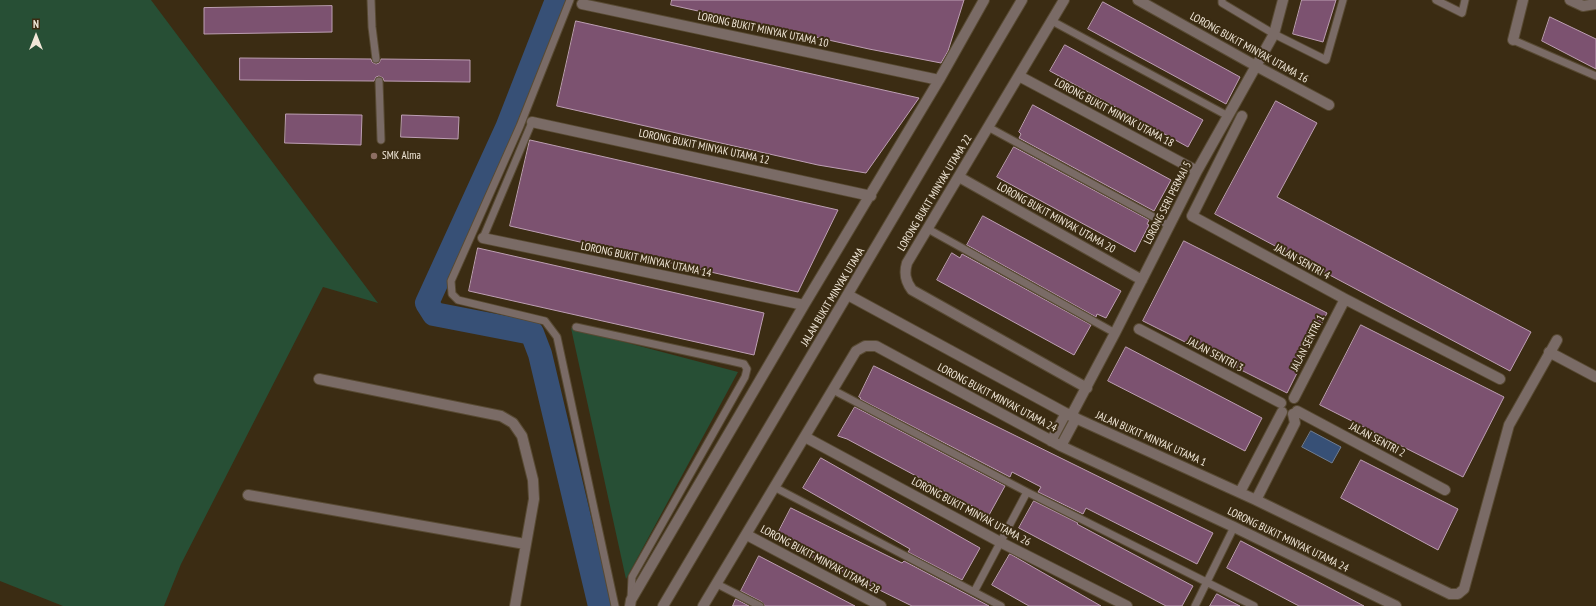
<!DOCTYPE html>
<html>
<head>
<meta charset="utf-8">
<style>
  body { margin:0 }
  #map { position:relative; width:1596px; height:606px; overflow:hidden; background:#3b2c13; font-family:"PT Sans Narrow",sans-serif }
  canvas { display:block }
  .north { position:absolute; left:16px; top:16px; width:40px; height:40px; -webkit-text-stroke:3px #3b2c13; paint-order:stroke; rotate:0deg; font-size:11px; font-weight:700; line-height:16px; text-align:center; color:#f1e7d8 }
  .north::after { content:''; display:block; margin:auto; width:14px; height:18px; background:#f1e7d8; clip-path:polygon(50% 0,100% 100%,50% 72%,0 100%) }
</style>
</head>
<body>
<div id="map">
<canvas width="1596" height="606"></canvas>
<div class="north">N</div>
</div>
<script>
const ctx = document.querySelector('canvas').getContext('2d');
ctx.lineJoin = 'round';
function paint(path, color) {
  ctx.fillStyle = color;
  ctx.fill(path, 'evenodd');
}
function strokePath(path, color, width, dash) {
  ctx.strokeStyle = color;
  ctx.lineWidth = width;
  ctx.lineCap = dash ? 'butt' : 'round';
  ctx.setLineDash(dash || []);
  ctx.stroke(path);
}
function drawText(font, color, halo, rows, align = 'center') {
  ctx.font = font + ' "PT Sans Narrow",sans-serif';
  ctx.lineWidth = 4;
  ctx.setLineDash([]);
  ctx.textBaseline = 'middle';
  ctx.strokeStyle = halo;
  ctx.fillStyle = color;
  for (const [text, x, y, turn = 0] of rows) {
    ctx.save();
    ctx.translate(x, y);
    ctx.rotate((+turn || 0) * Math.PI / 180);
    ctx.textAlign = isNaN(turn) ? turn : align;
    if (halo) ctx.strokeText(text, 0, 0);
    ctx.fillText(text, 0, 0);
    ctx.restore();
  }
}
paint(new Path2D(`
  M0,0H151L378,303L323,287L181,564L164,606H63L0,581Z
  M571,328L738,372L626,579Z`), '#274f35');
const water = new Path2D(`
  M1311,431L1341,447L1332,463L1302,447Z`);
paint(water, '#375076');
strokePath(water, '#6f7d93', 1);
strokePath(new Path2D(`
  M557,0L507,128L427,303L434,314L532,333L540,354L600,606`), '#375076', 24);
const building = new Path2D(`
  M672,0H964L948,51L941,63L869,49L671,5Z
  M1302,0H1336L1323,42L1293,34Z
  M1103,2L1240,77L1226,104L1088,29Z
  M332,6V32L204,34V8Z
  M1550,17L1596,39V69L1542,41Z
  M576,21L919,98L866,173L818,165L557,106Z
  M1065,45L1203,120L1188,147L1050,71Z
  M240,58L371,59L372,62L376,64L379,63L381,59L470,60V82L384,81L383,78L379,76L376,77L374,81L240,80Z
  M1276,101L1317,123L1277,197L1531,332L1510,371L1215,214Z
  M1033,105L1171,180L1154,211L1019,138L1021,134L1019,132Z
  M286,114L362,115L361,145L285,143Z
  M402,115L459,117L458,139L401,137Z
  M530,140L838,210L798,292L510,226Z
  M1014,147L1149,220L1147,224L1149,225L1135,252L997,177Z
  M983,216L1121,291L1106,318L1097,314L1096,317L967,245Z
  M1184,241L1327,313L1287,393L1143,321Z
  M478,248L764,313L754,355L469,291Z
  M952,253L960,258L962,254L1091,325L1074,355L937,280Z
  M1361,325L1504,397L1463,477L1320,405Z
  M1126,347L1262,418L1245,451L1108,381Z
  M874,366L1213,533L1197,564L1086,508L1083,514L1038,492L1041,487L1012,472L1010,477L860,399L861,398L859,397Z
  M855,407L1005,486L989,515L847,439L838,436Z
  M821,458L980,548L962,580L908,552L910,549L803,488Z
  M1361,460L1458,509L1438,550L1341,498Z
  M1034,501L1078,523L1077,524L1193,586L1182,606H1166L1019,528Z
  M791,508L902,563L904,561L989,606H912L851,576L775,539Z
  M1241,541L1364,606H1299L1244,577L1227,568Z
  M1010,554L1012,555L1101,606H1029L992,585Z
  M759,556L855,606H765L762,602L741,591Z
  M1217,594L1240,606H1210Z
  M736,599L749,606H733Z`);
paint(building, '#7c5270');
strokePath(building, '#bd9fb3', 1);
const lane = new Path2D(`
  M371,0L372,27L376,59
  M570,0L520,126L451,281L452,294L458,300L545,321L557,337L615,606
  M1222,0V3L1274,34L1326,60L1343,0
  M1436,0L1462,13L1465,0
  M1052,21L1228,116
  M1513,40L1596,76
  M379,81L381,140
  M988,127L1170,226
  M928,229L1115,333
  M483,238L532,122
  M576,327L731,361L744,364L747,369L745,377L632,577L631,599
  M833,390L1027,492L1254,606
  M774,487L1001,606
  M717,584L760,606
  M974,592L1027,492
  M1195,606L1234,527`);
const street = new Path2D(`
  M1064,0L907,263C904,273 905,281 912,290L1087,388
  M1138,0L1256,66L1329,105
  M1570,0L1583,6L1596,4
  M582,4L939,80
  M1513,40L1523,0
  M1019,76L1197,171
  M1242,116L1192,216L1345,299L1500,379
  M532,122L871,196
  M959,177L1142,280
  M483,238L804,305
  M848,295L1071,416L1256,500L1450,594H1458L1464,589L1509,425L1557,340
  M1139,329L1281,403
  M1549,352L1596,377
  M319,379L501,416L513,423L522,436L533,480L534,499L515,606
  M1294,398L1345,299
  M1297,411L1445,490
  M1071,416L1115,333L1197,171L1274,34L1283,0
  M805,437L1000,542L1127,606
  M1051,441L1066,413
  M1061,446L1076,418
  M1240,492L1282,412
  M248,495L525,544
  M1256,500L1295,423L1293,414
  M747,535L881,606
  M630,606L631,600L804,305L939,80L984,0
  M663,606L1022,0
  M703,606L856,351L865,346H876L1061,446L1234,527L1396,606`);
strokePath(lane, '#584a33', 9);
strokePath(street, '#584a33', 12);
strokePath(lane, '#7a6b66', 7);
strokePath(street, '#7a6b66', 10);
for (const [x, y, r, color] of [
  [374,156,4,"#8d6e63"]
]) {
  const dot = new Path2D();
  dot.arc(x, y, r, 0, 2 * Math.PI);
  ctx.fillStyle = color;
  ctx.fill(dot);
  strokePath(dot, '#3b2c13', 1.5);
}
drawText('11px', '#f1e7d8', '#3b2c13', [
  ["LORONG BUKIT MINYAK UTAMA 10",763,30,12],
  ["LORONG BUKIT MINYAK UTAMA 16",1249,48,29],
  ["LORONG BUKIT MINYAK UTAMA 18",1114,113,28],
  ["LORONG BUKIT MINYAK UTAMA 12",704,147,12],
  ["LORONG BUKIT MINYAK UTAMA 22",935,193,-59],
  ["LORONG SERI PERMAI 5",1168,203,-63],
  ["LORONG BUKIT MINYAK UTAMA 20",1056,218,29],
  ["LORONG BUKIT MINYAK UTAMA 14",646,260,12],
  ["JALAN SENTRI 4",1302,262,29],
  ["JALAN BUKIT MINYAK UTAMA",833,297,-59],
  ["JALAN SENTRI 1",1308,343,-63],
  ["JALAN SENTRI 3",1215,355,28],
  ["LORONG BUKIT MINYAK UTAMA 24",997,398,28],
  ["JALAN BUKIT MINYAK UTAMA 1",1151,439,24],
  ["JALAN SENTRI 2",1377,440,28],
  ["LORONG BUKIT MINYAK UTAMA 26",971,512,28],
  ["LORONG BUKIT MINYAK UTAMA 24",1288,540,26],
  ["LORONG BUKIT MINYAK UTAMA 28",820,560,28]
]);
drawText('11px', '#f1e7d8', '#3b2c13', [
  ["SMK Alma",382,156]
], 'left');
</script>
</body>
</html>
